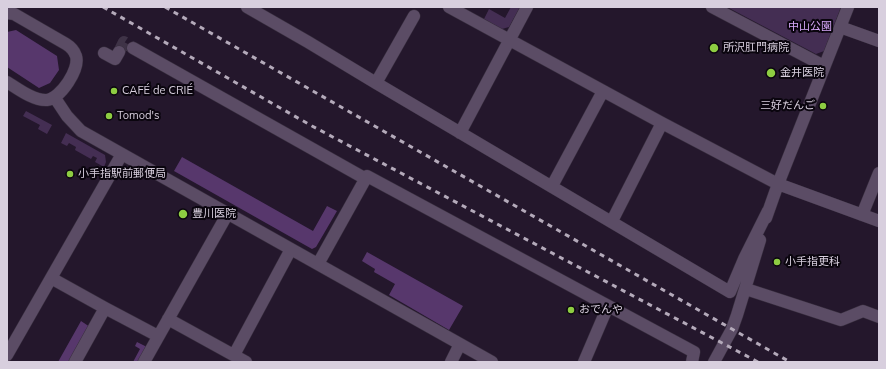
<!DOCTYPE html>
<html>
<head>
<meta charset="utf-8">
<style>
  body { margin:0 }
  #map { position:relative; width:886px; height:369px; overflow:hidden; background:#24172c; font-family:Mulish,sans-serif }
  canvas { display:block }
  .frame { position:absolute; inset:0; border:8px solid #d8cfde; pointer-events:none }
</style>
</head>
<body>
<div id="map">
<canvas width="886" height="369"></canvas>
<div class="frame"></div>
</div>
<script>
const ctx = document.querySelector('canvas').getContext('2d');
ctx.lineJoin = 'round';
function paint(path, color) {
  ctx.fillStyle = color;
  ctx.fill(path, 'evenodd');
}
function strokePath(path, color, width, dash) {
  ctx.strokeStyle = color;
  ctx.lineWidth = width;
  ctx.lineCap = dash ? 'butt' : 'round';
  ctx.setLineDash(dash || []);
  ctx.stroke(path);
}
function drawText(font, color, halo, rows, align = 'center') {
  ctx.font = font + ' Mulish,"Noto Sans JP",sans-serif';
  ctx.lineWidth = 4;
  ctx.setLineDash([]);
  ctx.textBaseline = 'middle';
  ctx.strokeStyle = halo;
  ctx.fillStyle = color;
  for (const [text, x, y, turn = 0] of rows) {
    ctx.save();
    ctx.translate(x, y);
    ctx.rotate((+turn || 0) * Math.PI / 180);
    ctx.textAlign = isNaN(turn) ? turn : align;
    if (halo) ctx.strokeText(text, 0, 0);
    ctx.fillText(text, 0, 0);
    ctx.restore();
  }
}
paint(new Path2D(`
  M511,7H520L509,27L502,29L484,19L489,9L505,18Z
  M727,7H841L824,51L816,54Z
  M26,111L52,125L47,134L38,129L40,125L23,116Z
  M66,133L105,155L106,162L104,167L95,162L97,158L93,156L91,159L75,150L76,147L69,143L67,146L61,143Z`), '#442e53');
paint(new Path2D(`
  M16,30L57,56L59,70L50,83L39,88L7,67V32Z
  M182,157L313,231L327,206L337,211L316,247L312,249L174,171Z
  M367,252L463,306L449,330L389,295L395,284L374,272L375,269L362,261Z
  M81,321L90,327L71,362H58Z
  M137,342L147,347L138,362H133L140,349L135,346Z`), '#57376c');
strokePath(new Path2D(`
  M119,52L124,42L133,48`), '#3f3347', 12, [12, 6]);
const minor = new Path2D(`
  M247,7L308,42L376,83L730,292L744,259L768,211
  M449,7L662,123L778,184L879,221
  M712,7L824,66
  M7,13L14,14L66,44C71,47 74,50 76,56C80,69 61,98 47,100C34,101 18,89 7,82
  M840,27L879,41
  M133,48L366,179
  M104,53L115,59L119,52
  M376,83L414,16
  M55,98L67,116L81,131L492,362
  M460,133L527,7
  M552,186L603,91
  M862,215L879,173
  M766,218L778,184L848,7
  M612,221L662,123
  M318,264L367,176L694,352L692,362
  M51,278L105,308L158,336
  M746,289L841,320L863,311L879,317
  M168,319L246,362
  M7,355L122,154
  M234,355L291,249
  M75,362L105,308
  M144,362L228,213
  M451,362L460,344
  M584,362L608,306
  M714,362L732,329L737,315L760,240`);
strokePath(minor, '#3a3040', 13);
strokePath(minor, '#5b4c65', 12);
strokePath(new Path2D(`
  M103,7L312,126L758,362
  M165,7L790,362`), '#b4aaba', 3, [5, 5]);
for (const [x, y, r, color] of [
  [714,48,5,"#8ecd42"],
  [771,73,5,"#8ecd42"],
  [114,91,4,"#8ecd42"],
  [823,106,4,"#8ecd42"],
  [109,116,4,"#8ecd42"],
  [70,174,4,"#8ecd42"],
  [183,214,5,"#8ecd42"],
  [777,262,4,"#8ecd42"],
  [571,310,4,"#8ecd42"]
]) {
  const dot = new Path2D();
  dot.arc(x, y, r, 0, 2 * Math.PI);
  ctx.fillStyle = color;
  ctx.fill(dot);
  strokePath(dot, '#0a050e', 1.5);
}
drawText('11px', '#d7a8f9', '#0a050e', [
  ["中山公園",810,27]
]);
drawText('11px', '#d8cfde', '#0a050e', [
  ["所沢肛門病院",723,48],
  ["金井医院",780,73],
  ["CAFÉ de CRIÉ",122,91],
  ["三好だんご",815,106,"right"],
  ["Tomod's",117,116],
  ["小手指駅前郵便局",78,174],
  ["豊川医院",192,214],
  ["小手指更科",785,262],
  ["おでんや",579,310]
], 'left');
</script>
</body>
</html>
